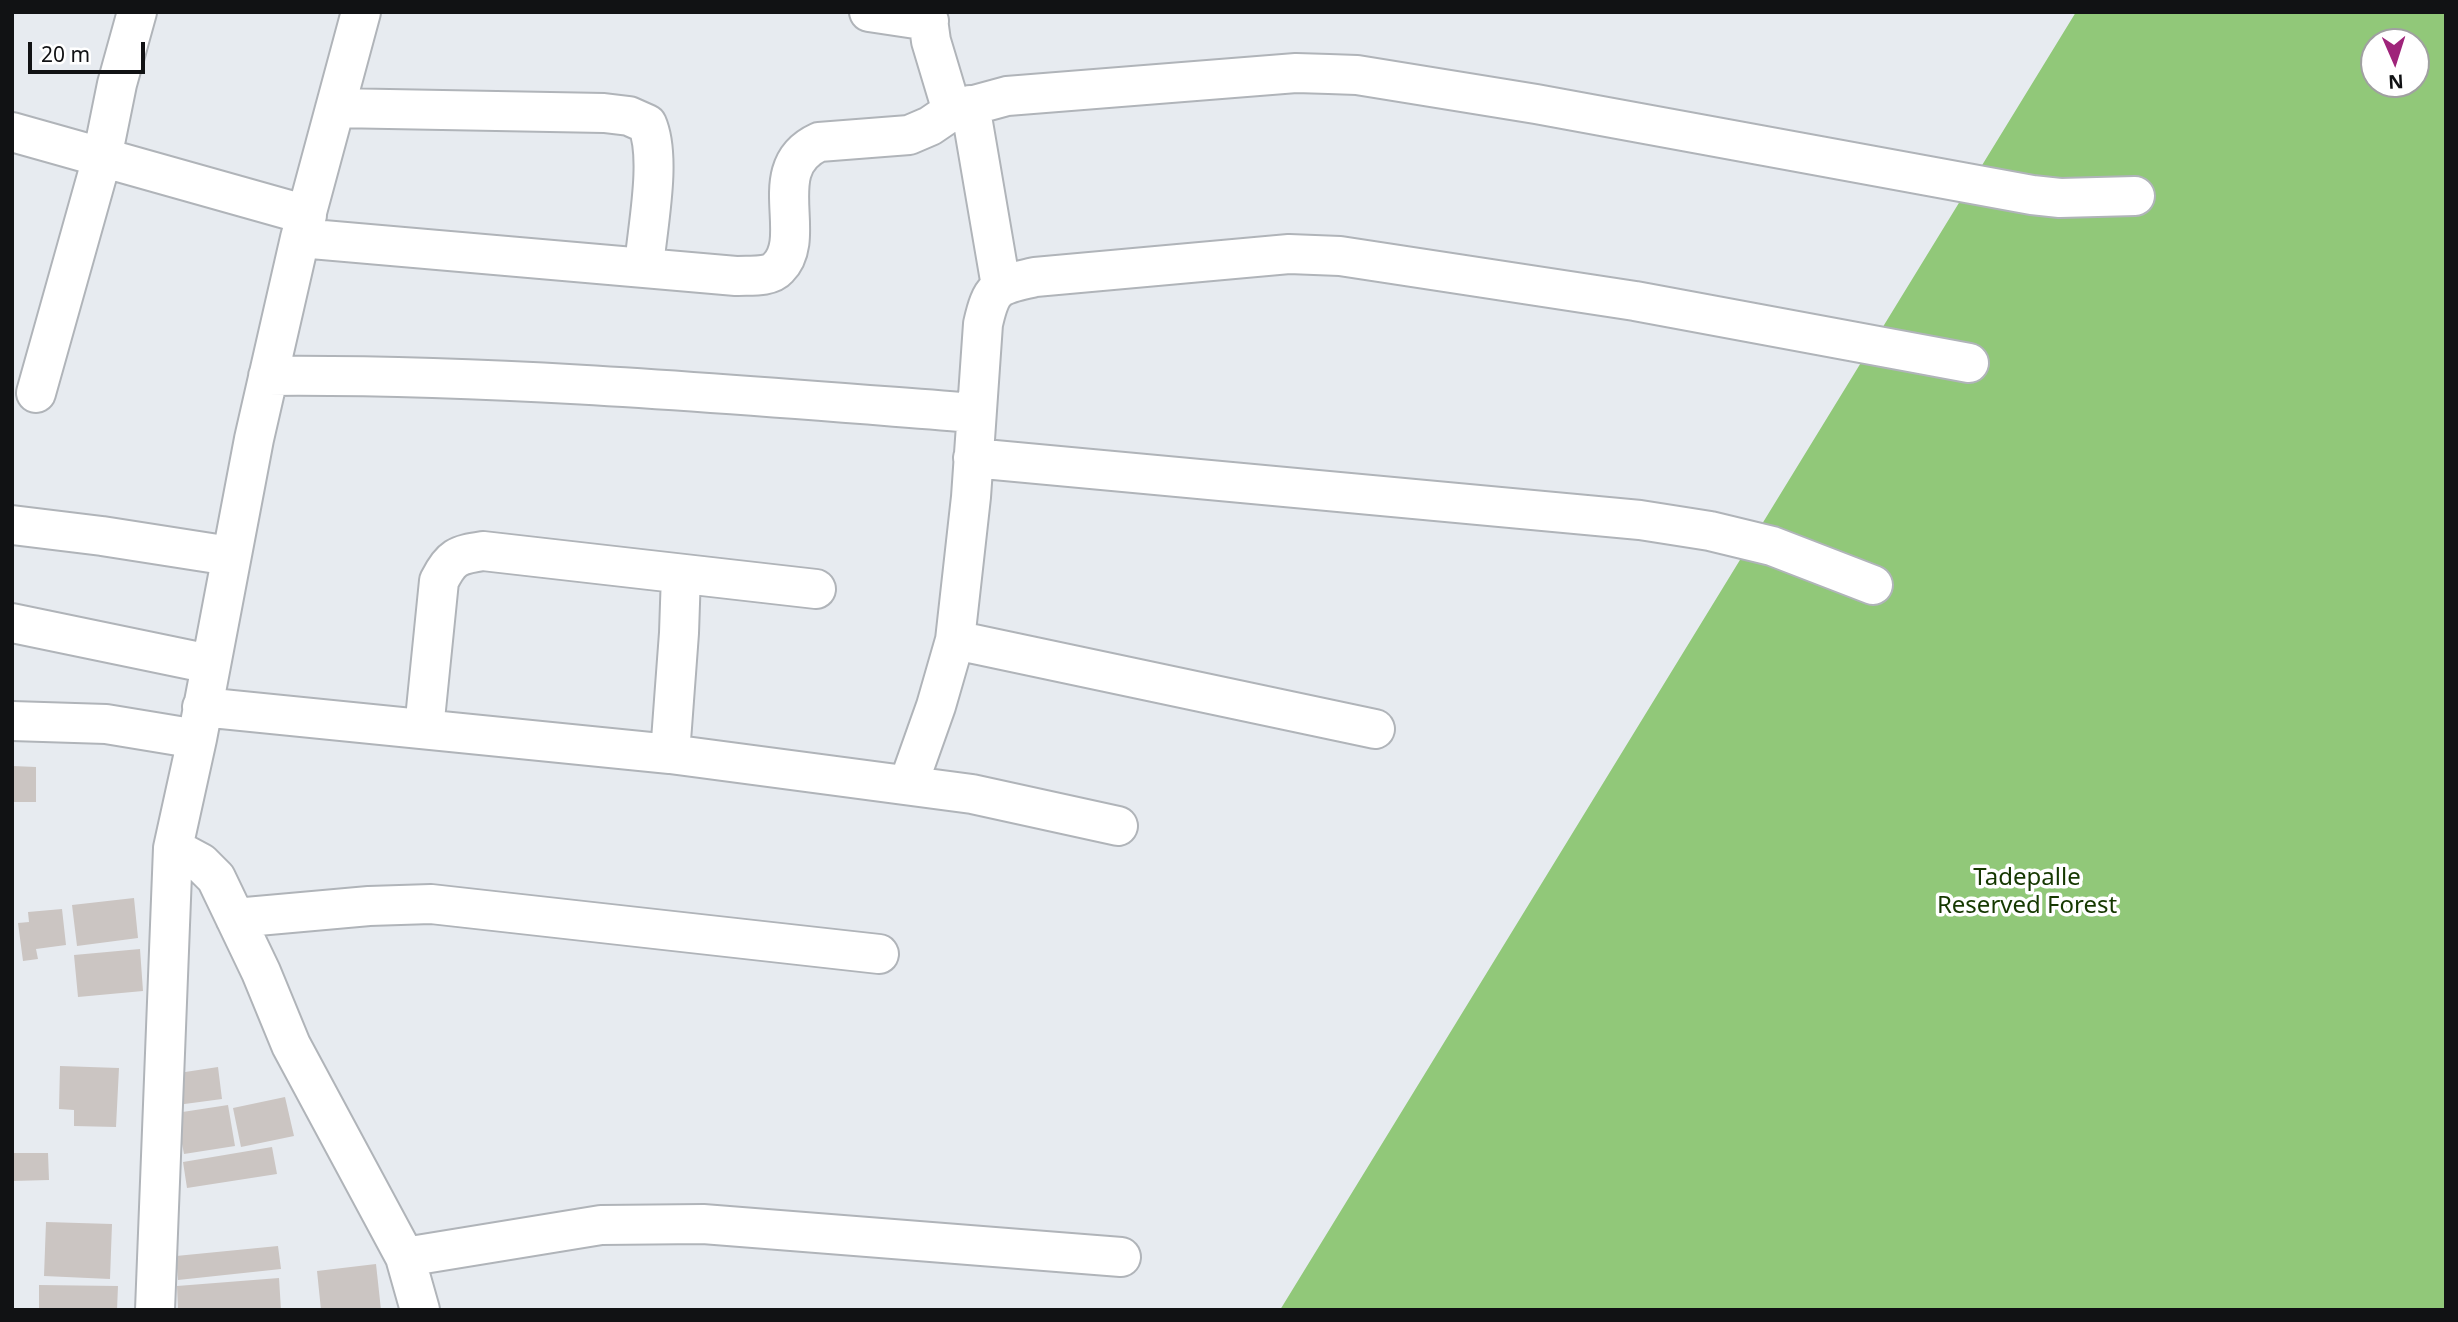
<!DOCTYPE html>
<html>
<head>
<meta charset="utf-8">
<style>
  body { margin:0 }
  #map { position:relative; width:2458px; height:1322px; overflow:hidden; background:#e7ebf0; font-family:"Noto Sans",sans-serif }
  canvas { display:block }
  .frame { position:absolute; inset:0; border:14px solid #111214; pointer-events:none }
  .north { position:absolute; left:2360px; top:28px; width:70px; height:70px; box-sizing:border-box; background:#fff; border:2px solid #a0a0a1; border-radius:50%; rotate:177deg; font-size:19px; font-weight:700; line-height:28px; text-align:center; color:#111214 }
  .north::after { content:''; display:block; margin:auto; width:24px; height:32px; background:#9f247a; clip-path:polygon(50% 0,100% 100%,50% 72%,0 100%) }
  .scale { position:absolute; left:28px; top:42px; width:117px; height:32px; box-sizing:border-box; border:4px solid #111214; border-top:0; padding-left:9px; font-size:21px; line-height:24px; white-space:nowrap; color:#111214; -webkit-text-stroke:5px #fff; paint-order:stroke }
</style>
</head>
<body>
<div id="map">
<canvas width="2458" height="1322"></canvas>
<div class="frame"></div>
<div class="north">N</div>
<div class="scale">20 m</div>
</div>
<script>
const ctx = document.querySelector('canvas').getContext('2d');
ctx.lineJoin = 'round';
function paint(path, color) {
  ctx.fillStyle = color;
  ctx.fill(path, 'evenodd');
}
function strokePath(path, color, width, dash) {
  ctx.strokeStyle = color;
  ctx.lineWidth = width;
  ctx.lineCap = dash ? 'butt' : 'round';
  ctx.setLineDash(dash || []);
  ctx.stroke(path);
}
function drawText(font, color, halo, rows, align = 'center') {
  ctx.font = font + ' "Noto Sans",sans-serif';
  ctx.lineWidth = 7;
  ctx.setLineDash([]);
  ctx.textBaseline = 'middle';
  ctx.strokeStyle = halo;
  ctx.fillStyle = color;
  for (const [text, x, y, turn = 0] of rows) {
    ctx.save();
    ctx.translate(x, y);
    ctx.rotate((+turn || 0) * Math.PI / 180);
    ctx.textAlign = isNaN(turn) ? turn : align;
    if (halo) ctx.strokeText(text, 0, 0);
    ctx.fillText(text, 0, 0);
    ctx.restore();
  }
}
paint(new Path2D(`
  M2076,12H2446V1310H1280ZM2374,42H2416V84H2374Z`), '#91c879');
paint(new Path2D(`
  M12,766L36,767V802H12Z
  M134,898L138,938L77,946L72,905Z
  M62,909L66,945L36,949L38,959L23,961L18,923L29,922L28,912Z
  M140,949L143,991L78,997L74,955Z
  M60,1066L119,1068L116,1127L74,1126V1110L59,1109Z
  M218,1067L222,1099L177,1105L172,1074Z
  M285,1097L294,1136L241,1147L233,1108Z
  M228,1105L235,1146L184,1154L176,1113Z
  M272,1147L277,1174L187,1188L183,1162Z
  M12,1153H48L49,1180L12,1181Z
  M46,1222L112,1224L110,1279L44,1276Z
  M278,1246L281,1269L178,1280L176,1256Z
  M376,1264L381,1310H321L317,1271Z
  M279,1278L281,1310H178L177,1286Z
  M39,1285L118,1286L117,1310H39Z`), '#cbc5c2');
const minor = new Path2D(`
  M869,12L929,21
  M927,12L931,41L952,111
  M970,105L1001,286
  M335,108L604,113L629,116L647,124C662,158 647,229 644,267
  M12,132L307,215
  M300,238L736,276C749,275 769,278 778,268C810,236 762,168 819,142L909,135L930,126L952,111L1007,96L1296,73L1329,74L1357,75L1536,104L2032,195L2060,198L2135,196
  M268,376C504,374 740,395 976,413
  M36,393L102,158L117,84L137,12
  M973,458L1640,520L1710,531L1772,546L1873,585
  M12,525L102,536L230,556
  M12,623L210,664
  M955,640L1375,729
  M202,707L670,754L972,794L1118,826
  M12,721L106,724L197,739
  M424,729L439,581C451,557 457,555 483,551L816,589
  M670,754L679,633L681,574
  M908,785L936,706L955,640L971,497L983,324C992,284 998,286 1035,277L1289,254L1340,256L1635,301L1969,363
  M173,848L201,863L216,878L261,972L291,1045L405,1257L420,1310
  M235,918L369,906L431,904L879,954
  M405,1257L601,1225L703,1224L1121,1257
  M155,1310L173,848L197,739L254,439L300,238L361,12`);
strokePath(minor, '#b0b4b9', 42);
strokePath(minor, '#fff', 38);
drawText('24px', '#153800', '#fff', [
  ["Tadepalle",2027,878],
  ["Reserved Forest",2027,906]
]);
</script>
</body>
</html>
